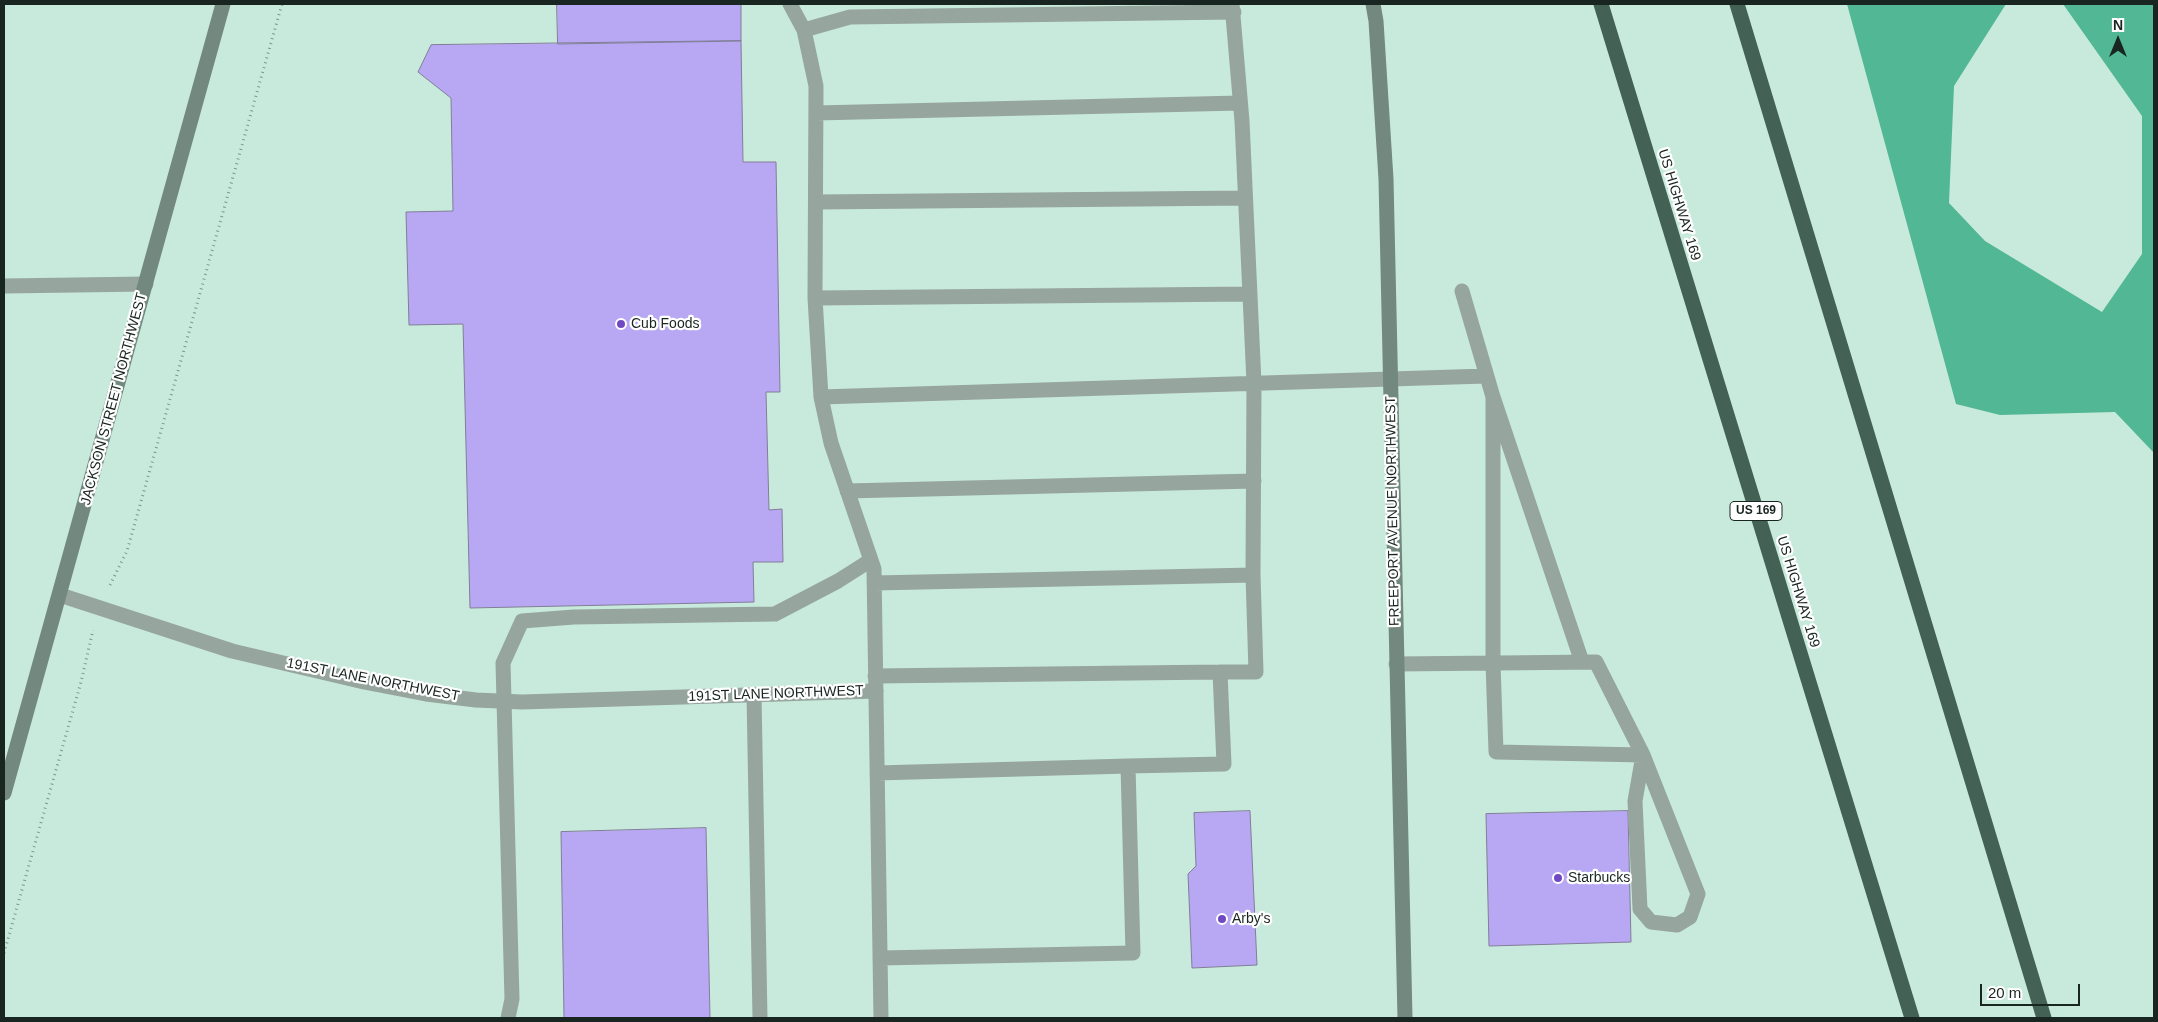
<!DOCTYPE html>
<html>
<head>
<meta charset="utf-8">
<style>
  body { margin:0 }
  #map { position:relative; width:2158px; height:1022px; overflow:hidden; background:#c8eadc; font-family:Arial,sans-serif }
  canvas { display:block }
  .frame { position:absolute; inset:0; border:5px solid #182520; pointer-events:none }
  .north { position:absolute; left:2093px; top:15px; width:50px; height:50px; -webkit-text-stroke:4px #fff; paint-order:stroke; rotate:0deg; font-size:14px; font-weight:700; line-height:20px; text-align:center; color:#182520 }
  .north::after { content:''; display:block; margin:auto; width:18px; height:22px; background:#182520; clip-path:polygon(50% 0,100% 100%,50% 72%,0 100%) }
  .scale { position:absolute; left:1980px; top:984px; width:100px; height:22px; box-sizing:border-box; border:2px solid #182520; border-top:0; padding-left:6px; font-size:15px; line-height:18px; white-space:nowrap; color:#182520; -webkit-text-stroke:4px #fff; paint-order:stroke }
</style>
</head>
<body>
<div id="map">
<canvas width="2158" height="1022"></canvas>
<div class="frame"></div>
<div class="north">N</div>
<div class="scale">20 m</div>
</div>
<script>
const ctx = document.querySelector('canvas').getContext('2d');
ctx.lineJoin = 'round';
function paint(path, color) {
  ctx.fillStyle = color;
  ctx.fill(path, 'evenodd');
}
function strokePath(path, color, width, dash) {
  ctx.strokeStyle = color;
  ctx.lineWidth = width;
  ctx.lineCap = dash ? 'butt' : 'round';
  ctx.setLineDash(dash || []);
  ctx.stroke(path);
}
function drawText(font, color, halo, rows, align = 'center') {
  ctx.font = font + ' Arial,sans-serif';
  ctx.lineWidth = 4.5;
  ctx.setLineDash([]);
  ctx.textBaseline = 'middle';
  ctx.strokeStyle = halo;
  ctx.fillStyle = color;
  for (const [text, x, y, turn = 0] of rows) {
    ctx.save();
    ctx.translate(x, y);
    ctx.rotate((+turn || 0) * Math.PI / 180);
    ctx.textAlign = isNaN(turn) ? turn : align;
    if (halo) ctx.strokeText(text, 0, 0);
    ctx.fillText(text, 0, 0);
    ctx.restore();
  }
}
paint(new Path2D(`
  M1847,4H2006L1954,86L1949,203L1985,241L2102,312L2142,254V116L2063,4H2154V453L2115,412L2000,415L1956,404Z`), '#52b794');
const building = new Path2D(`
  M557,4H741V41L558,44Z
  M741,41L743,162H776L780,392H766L769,510L782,509L783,562H753L754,602L470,608L463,324L409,325L406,212L453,211L451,98L418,72L431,45Z
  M1250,811L1257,965L1192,968L1188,874L1196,866L1194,813Z
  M1628,811L1631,942L1489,946L1486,814Z
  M706,828L710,1018H564L561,832Z`);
paint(building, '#b8a8f4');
strokePath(building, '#817d97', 1);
strokePath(new Path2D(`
  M110,585L127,551L282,4
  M4,953L81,682L93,630`), '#7d968c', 3, [1, 4]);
strokePath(new Path2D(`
  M790,4L804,30L816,86L815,298L821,397L831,443L874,569L881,1018
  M804,30L850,17L1234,12
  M816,113L1240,103
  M817,202L1245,198
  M1462,291L1493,397L1582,662
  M815,298L1250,294
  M821,397L1486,376
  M1493,397V663L1496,752L1643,755
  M847,491L1254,481
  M874,583L1253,575L1254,383L1242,121L1232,4
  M1396,664L1596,662L1643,755L1698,894L1690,917L1677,925L1651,922L1640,909L1635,801L1643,755
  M875,676L1220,672
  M754,695L760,1018
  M877,773L1128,766
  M880,958L1133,953L1128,766L1224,764L1220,672H1256L1253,575
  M508,1018L512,999L503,663L522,621L574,617L775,614L838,581L871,560`), '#97a59f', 15);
strokePath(new Path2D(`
  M4,286L146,284
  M60,595L232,651L364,682L426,694L476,700L522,702L876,691`), '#97a59f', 15);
strokePath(new Path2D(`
  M1373,4L1376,21L1386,179L1405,1018
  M4,793L223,4`), '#73887f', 15);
strokePath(new Path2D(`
  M1601,4L1912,1018
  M1737,4L2044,1018`), '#446155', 15);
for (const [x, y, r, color] of [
  [621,324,5,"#6f49c2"],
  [1558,878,5,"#6f49c2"],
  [1222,919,5,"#6f49c2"]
]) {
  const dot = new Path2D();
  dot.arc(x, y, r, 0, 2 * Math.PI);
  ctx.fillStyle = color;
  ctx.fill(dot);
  strokePath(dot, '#fff', 2);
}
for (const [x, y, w] of [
  [1756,511,52]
]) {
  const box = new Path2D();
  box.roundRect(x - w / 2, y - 9.5, w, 19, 4);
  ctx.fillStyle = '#fff';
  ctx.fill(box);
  strokePath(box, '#182520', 1);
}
drawText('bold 12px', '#182520', null, [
  ["US 169",1756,511]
]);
drawText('14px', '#182520', '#fff', [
  ["US HIGHWAY 169",1679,205,73],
  ["JACKSON STREET NORTHWEST",114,399,-75],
  ["FREEPORT AVENUE NORTHWEST",1393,511,-91],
  ["US HIGHWAY 169",1798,592,73],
  ["191ST LANE NORTHWEST",373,680,11],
  ["191ST LANE NORTHWEST",776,694,-2]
]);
drawText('14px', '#182520', '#fff', [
  ["Cub Foods",631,324],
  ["Starbucks",1568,878],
  ["Arby's",1232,919]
], 'left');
</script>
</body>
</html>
